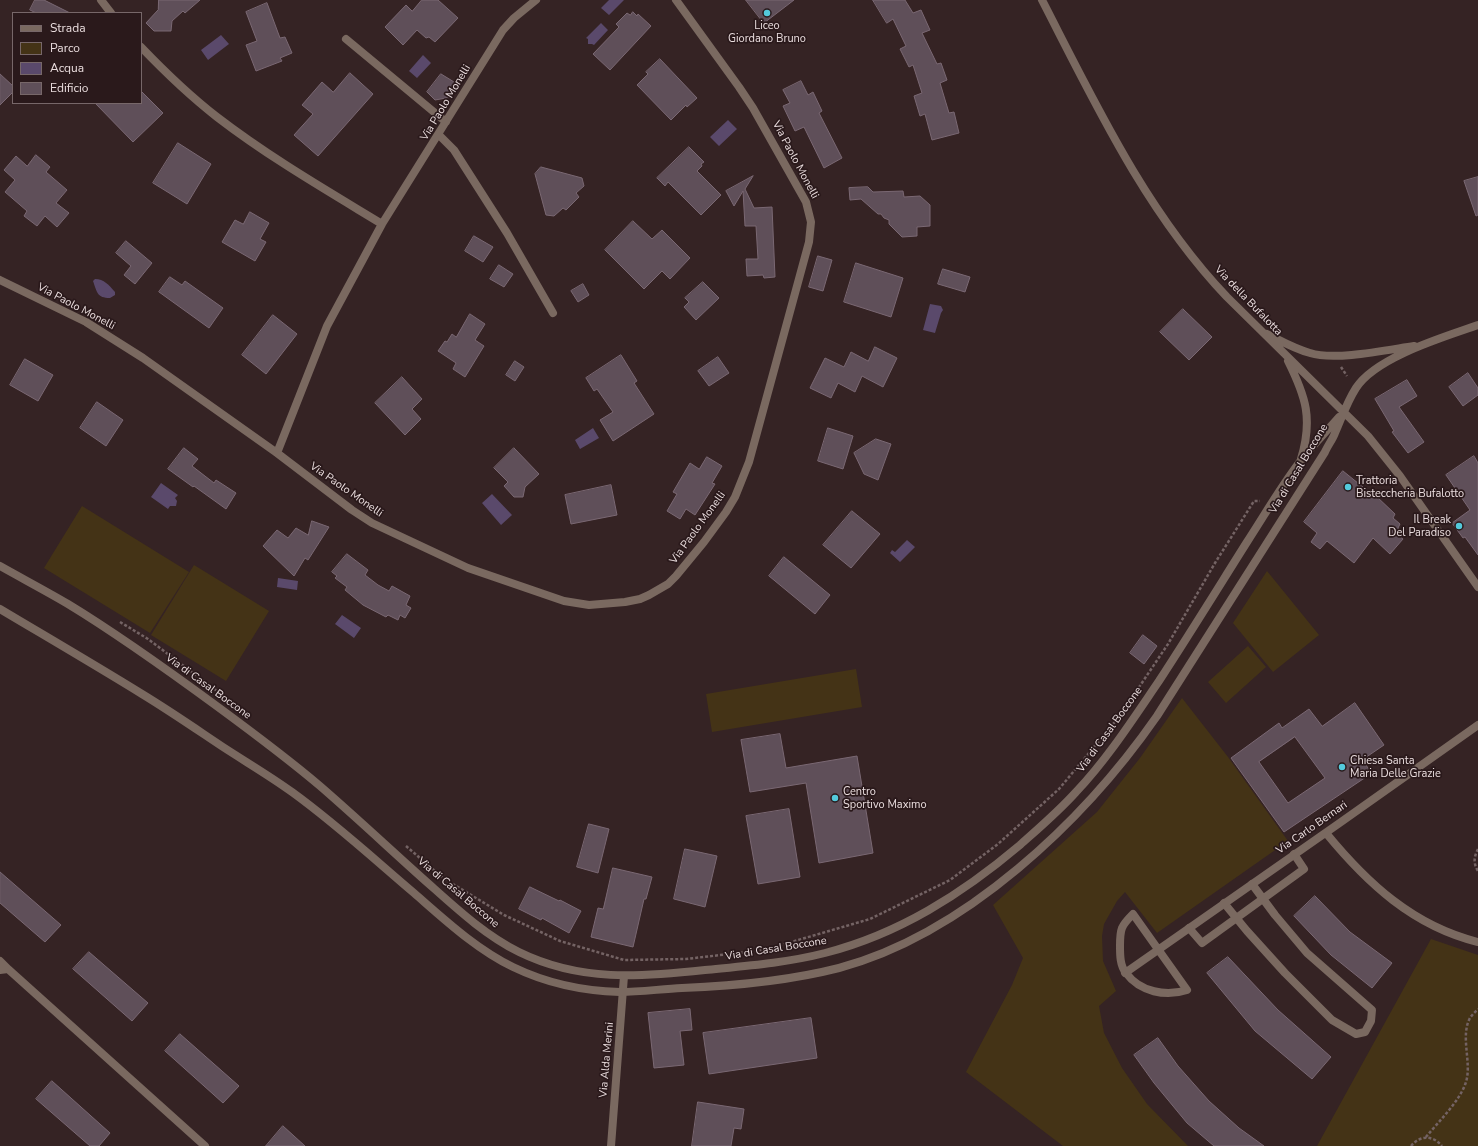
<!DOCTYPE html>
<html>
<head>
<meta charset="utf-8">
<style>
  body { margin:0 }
  #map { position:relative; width:1478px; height:1146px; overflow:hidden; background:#352324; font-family:"Nunito Sans",sans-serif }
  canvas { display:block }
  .legend { position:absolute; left:12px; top:12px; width:130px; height:92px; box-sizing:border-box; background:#2a191b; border:1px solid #776769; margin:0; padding:5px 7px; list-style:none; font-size:12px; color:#eaddde }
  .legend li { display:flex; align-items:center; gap:8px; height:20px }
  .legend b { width:20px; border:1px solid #776769 }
</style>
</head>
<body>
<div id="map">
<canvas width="1478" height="1146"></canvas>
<ul class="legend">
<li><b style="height:5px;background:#7a6960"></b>Strada</li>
<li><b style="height:11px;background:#443316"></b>Parco</li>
<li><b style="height:11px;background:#5a496b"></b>Acqua</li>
<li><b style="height:11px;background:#5f4f59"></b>Edificio</li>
</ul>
</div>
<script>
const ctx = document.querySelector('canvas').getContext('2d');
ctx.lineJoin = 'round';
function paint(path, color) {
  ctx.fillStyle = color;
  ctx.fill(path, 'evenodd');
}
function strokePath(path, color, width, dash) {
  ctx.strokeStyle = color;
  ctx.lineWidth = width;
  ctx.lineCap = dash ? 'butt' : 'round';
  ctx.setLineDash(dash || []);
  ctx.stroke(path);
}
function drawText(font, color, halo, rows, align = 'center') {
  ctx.font = font + ' "Nunito Sans",sans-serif';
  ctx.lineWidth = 3.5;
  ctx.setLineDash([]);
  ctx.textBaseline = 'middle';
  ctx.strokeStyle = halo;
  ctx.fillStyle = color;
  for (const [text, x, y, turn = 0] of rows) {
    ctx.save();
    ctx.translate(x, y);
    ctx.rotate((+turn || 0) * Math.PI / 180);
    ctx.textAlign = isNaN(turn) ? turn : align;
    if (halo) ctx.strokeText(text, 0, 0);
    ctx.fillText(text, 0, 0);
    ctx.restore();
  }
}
paint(new Path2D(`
  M82,506L189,572L150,633L44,568Z
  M194,565L269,611L226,681L151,635Z
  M1267,571L1319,635L1273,672L1233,623Z
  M1248,646L1266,667L1226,703L1208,682Z
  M856,669L862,707L712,732L706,694Z
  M1182,698L1228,757L1288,841L1157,933L1125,892L1117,901L1104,924L1102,936L1103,961L1116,991L1099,1006L1104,1033L1122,1068L1147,1104L1188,1146H1063L966,1072L1012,985L1023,958L993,905L1097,812L1140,758Z
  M1431,939L1478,955V1146H1317Z`), '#443316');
paint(new Path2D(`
  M609,0H624L609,15L601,8Z
  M601,23L608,30L594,45L592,44H588V39L586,38Z
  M221,35L229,44L208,60L201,50Z
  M423,55L431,63L417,78L409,71Z
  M728,120L737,129L719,146L710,137Z
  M95,279C104,279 109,285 115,292V295L110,298C97,298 97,292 93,281Z
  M930,304L941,306L943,310L941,313L935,333L923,330Z
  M593,428L599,438L580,449L575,440Z
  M161,483L178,495L175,498L177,501L176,506H170L168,509L151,497Z
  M492,494L512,515L501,525L482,503Z
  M907,540L915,547L900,562L890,553L892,550L895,552Z
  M278,578L298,581L297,590L277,587Z
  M342,615L361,628L354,638L335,624Z`), '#5a496b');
const building = new Path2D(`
  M35,0H44L70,13H36L30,10Z
  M159,0H200L185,13L183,11L172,21L171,31H154L146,23L158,10Z
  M422,0H438L458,18L435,42L429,37L426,38L417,30L403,45L385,27L406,5L412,11Z
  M746,0H794L764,23Z
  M873,0H905L913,13L921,10L930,30L922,33L937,64L941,63L947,80L940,83L949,113L954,112L959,133L932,140L925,114L920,116L914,96L922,93L913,65L909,67L900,49L906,46L893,19L887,23Z
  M267,3L280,38L285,37L292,53L280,58L282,61L256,71L246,45L257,41L246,12Z
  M633,12L637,16L638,14L651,26L610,70L593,54L619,27L616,24L627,13L630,15Z
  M660,59L697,98L687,107L686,105L671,120L637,85L648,74L646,72Z
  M350,73L373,94L318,156L294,135L313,114L302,105L322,82L333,92Z
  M0,74L13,86V92L0,105Z
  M441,74L459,85L452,97L435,100L427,92Z
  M801,81L808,95L813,92L822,111L819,113L842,158L824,168L804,127L795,131L783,106L790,103L783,90Z
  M141,91L163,113L133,142L95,103H141Z
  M178,143L211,164L187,204L153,183Z
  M689,147L704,162L701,164L702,166L697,171L721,195L701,215L668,182L665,186L657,178Z
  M36,155L50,167L46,172L67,190L56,203L69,213L57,227L45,216L37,226L24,216L27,211L5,192L15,180L4,170L16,156L27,166Z
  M541,167L582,178L584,186L576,193L579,197L566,210L563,208L554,216L546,215L535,174Z
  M753,176L745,189L754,208L772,207L775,277L764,278L763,275L747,276L746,259H758L756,226H745L743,191L734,206L726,191Z
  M1478,177V215L1476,216L1464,181Z
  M868,187L873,192L903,191L904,197L920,196L930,205V226L917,227V236L902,237L889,224V220L884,218L881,214H878L861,199L850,200L849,188Z
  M250,212L269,223L260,239L266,242L255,261L222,242L235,220L243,224Z
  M633,221L652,239L662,230L690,258L670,279L662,271L644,289L605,250Z
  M474,236L493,247L483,262L465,251Z
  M126,241L152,263L135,284L124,275L131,266L116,253Z
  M818,256L832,260L823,291L809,287Z
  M856,263L903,278L891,317L844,302Z
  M499,265L513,274L504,287L490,279Z
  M943,269L970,277L965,292L938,284Z
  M170,277L182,285L185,281L223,308L209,328L159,292Z
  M703,282L719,298L696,320L684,307L689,302L685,298Z
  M583,284L589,295L578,302L571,291Z
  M1183,309L1212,337L1189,360L1160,332Z
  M470,314L485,324L475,340L484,346L465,377L453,369L456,363L438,351L445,341L447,342L452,334L456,337Z
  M273,315L297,334L266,374L242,355Z
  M875,347L897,358L883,387L862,376L855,392L838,383L831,398L810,388L825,358L844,367L851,352L868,361Z
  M621,355L637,381L634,383L654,414L613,441L600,420L613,412L597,389L594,391L586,378Z
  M718,357L729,373L709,386L698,371Z
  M25,359L53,375L38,401L10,385Z
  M515,361L524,367L515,381L506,375Z
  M1468,373L1478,388V395L1463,406L1449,387Z
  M402,377L422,399L412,409L421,419L405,435L375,403Z
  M1407,380L1417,396L1399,407L1424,442L1408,453L1392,432L1394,431L1375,399Z
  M97,402L123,420L106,446L80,428Z
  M828,428L853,436L843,469L818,461Z
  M876,439L891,444L878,480L864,474L854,453Z
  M184,448L198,459L192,466L214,483L216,480L236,493L226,509L194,486L193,487L168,469Z
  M514,448L539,474L525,487L523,497H514L504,486L508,482L494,468Z
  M1474,456L1478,463V555L1465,537L1463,538L1452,523L1470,510L1446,475Z
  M707,457L722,466L712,483L715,484L695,515L686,509L680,519L667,511L677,494L673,492L690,463L699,469Z
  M1343,471L1374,496L1375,495L1395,514L1393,518L1400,524L1398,528L1401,531L1399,536L1403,539L1390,554L1373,538L1354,563L1327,541L1320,549L1311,542L1317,533L1304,522Z
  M611,485L617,515L571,524L565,495Z
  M852,511L880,534L851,568L823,545Z
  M312,521L329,527L308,560L305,558L294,576L263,546L277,530L288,538L296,528L308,535Z
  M347,554L368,570L365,575L378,585L389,591L392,586L410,596L406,605L411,608L405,618L400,615L398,620L388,615L386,617L363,605L345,590L347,587L335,578L337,576L332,572Z
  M784,557L830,595L815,614L769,576Z
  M1143,635L1157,646L1144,664L1130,653Z
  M1355,703L1384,745L1362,760L1372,773L1284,832L1231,758L1279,723L1282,728L1309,709L1322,726ZM1295,737L1325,778L1288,803L1259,762Z
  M780,734L786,768L857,756L873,853L819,863L806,783L750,792L741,740Z
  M789,809L800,877L758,884L746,816Z
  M589,824L609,829L598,873L577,867Z
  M685,849L717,856L705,907L674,899Z
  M613,868L652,877L646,899H644L633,947L591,937L598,908L603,909Z
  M0,872L61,925L45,942L0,903Z
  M530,887L559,901L560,900L581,911L569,933L542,918L541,920L519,909Z
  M1315,896L1350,932L1392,963L1372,988L1331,955L1294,916Z
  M89,952L148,1003L132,1021L73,969Z
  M1228,957L1278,1010L1331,1057L1312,1079L1255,1031L1207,973Z
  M690,1009L692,1030L680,1031L684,1065L654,1068L648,1013Z
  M811,1018L817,1058L709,1074L703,1033Z
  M180,1034L239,1086L223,1103L165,1051Z
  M1158,1038L1178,1066L1209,1101L1239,1128L1264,1146H1214L1187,1123L1154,1083L1134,1055Z
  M52,1081L110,1133L99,1146H90L36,1099Z
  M698,1102L744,1109L741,1129L734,1128L731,1146H692Z
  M283,1126L305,1146H266Z`);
paint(building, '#5f4f59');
strokePath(building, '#7a6873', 1);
strokePath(new Path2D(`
  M1341,367L1347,376
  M120,622L148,639L233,703
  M406,846L443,878L504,915L560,941L624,960L686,959L764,950L870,919L950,880L998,844L1059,789L1119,717L1168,644L1215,563L1254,501H1260
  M1478,849C1474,857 1473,863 1478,871
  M1426,1137C1439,1121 1460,1101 1466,1082C1472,1063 1460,1036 1470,1018C1472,1015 1475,1012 1478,1009
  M1411,1146C1420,1135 1433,1135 1442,1146`), '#746364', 2.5, [3, 2]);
strokePath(new Path2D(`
  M1224,903L1247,931L1285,973L1332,1020L1356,1034L1365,1032L1371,1021L1372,1010L1307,953L1275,915L1252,884
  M1189,928L1202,943L1304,869L1294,854`), '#7a6960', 8);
strokePath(new Path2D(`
  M101,0L111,13
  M346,39L446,122
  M141,47C164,71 190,96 217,117C269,157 326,190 382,224L327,326L277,453
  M439,135L454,150L507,233L553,313
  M382,224L503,30L514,18L536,0
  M0,280L86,322L143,358L277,453L352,510L372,523L468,568L564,601L589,605L625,602L640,599L649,595L668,584L676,576L704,542L726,512L735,497L749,462L809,242L811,222L806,202L753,108L739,87L676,0
  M1326,833C1367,883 1413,926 1478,942
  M1133,914L1187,990C1166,997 1140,992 1126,973C1120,966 1120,955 1120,946C1120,941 1120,933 1122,928C1124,923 1129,918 1133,914Z
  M0,961L8,969L0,970
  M8,969L205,1146
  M1125,973L1341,822L1478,725
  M611,1146L624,976`), '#7a6960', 8);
strokePath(new Path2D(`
  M1042,0C1095,103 1146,212 1227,297L1368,436L1400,476L1478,587
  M1267,334C1281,341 1295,349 1310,353C1335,361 1387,350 1414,346
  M1288,361C1306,397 1313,419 1301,459
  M0,566C23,579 46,591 68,604C119,635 169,671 218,707C252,732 287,758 320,786C357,818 393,852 429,884C457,909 485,935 519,952C580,982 640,977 705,970C745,966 786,963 825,953C899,934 962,894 1020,845C1039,828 1059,811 1076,792C1108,758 1133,719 1159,681C1189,635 1218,588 1247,542C1264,516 1280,488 1299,463C1311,447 1326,432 1339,417
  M0,609C47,637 95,665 142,694C170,711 196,729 223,747C246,762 270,776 292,792C335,823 374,859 414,893C445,920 476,949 513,967C546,983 584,991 620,992C640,992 661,989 682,988C734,986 788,981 839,968C965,934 1084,821 1157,716L1325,452C1328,445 1333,439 1335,433C1342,417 1347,402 1356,388C1376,357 1444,337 1478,325`), '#7a6960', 8);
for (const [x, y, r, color] of [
  [767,13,4,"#53cadc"],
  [1348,487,4,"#53cadc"],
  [1459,526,4,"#53cadc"],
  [1342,767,4,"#53cadc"],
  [835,798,4,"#53cadc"]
]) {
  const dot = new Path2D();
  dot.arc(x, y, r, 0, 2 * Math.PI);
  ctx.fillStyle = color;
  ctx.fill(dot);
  strokePath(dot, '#2a191b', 1.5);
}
drawText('11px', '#eaddde', '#2a191b', [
  ["Liceo",767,26,"center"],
  ["Giordano Bruno",767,39,"center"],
  ["Trattoria",1356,481],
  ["Bisteccheria Bufalotto",1356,494],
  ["Il Break",1451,520,"right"],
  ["Del Paradiso",1451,533,"right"],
  ["Chiesa Santa",1350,761],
  ["Maria Delle Grazie",1350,774],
  ["Centro",843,792],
  ["Sportivo Maximo",843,805]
], 'left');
drawText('11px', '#eaddde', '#2a191b', [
  ["Via Paolo Monelli",446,103,-59],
  ["Via Paolo Monelli",795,160,62],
  ["Via della Bufalotta",1248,301,46],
  ["Via Paolo Monelli",76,307,28],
  ["Via di Casal Boccone",1299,469,-59],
  ["Via Paolo Monelli",346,490,35],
  ["Via Paolo Monelli",698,528,-54],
  ["Via di Casal Boccone",208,687,36],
  ["Via di Casal Boccone",1110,730,-54],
  ["Via Carlo Bernari",1312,828,-35],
  ["Via di Casal Boccone",458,893,40],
  ["Via di Casal Boccone",776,949,-9],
  ["Via Alda Merini",607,1060,-85]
]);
</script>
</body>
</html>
